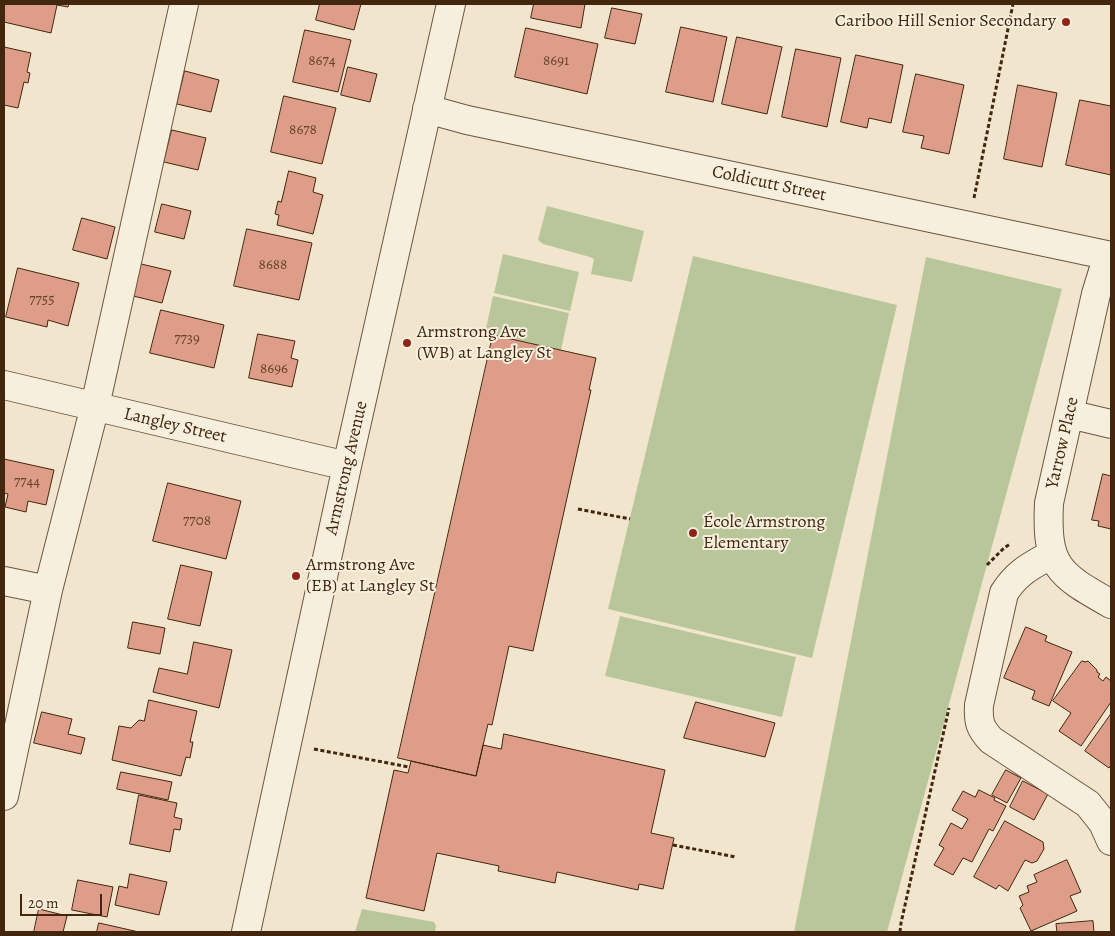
<!DOCTYPE html>
<html>
<head>
<meta charset="utf-8">
<style>
  body { margin:0 }
  #map { position:relative; width:1115px; height:936px; overflow:hidden; background:#f1e6cd; font-family:Alegreya,serif }
  canvas { display:block }
  .frame { position:absolute; inset:0; border:5px solid #42260d; pointer-events:none }
  .scale { position:absolute; left:20px; top:894px; width:82px; height:22px; box-sizing:border-box; border:2px solid #42260d; border-top:0; padding-left:6px; font-size:15px; line-height:18px; white-space:nowrap; color:#42260d; -webkit-text-stroke:4px #f6efde; paint-order:stroke }
</style>
</head>
<body>
<div id="map">
<canvas width="1115" height="936"></canvas>
<div class="frame"></div>
<div class="scale">20 m</div>
</div>
<script>
const ctx = document.querySelector('canvas').getContext('2d');
ctx.lineJoin = 'round';
function paint(path, color) {
  ctx.fillStyle = color;
  ctx.fill(path, 'evenodd');
}
function strokePath(path, color, width, dash) {
  ctx.strokeStyle = color;
  ctx.lineWidth = width;
  ctx.lineCap = dash ? 'butt' : 'round';
  ctx.setLineDash(dash || []);
  ctx.stroke(path);
}
function drawText(font, color, halo, rows, align = 'center') {
  ctx.font = font + ' Alegreya,serif';
  ctx.lineWidth = 4;
  ctx.setLineDash([]);
  ctx.textBaseline = 'middle';
  ctx.strokeStyle = halo;
  ctx.fillStyle = color;
  for (const [text, x, y, turn = 0] of rows) {
    ctx.save();
    ctx.translate(x, y);
    ctx.rotate((+turn || 0) * Math.PI / 180);
    ctx.textAlign = isNaN(turn) ? turn : align;
    if (halo) ctx.strokeText(text, 0, 0);
    ctx.fillText(text, 0, 0);
    ctx.restore();
  }
}
paint(new Path2D(`
  M547,206L644,231L632,282L591,274L594,259L590,257L543,244L538,240Z
  M503,254L579,272L570,311L494,293Z
  M693,256L897,305L812,658L608,609Z
  M926,257L1062,289L887,932H794Z
  M493,296L569,313L561,350L485,333Z
  M620,616L796,657L782,717L605,676Z
  M362,909L434,922L436,926L435,932H355Z`), '#b8c69a');
const building = new Path2D(`
  M4,4H69L68,7L57,5L51,33L4,22Z
  M320,4H361L354,30L316,20Z
  M534,4H585L581,28L531,18Z
  M612,8L642,14L635,44L605,38Z
  M681,27L727,37L713,102L666,92Z
  M526,28L598,44L587,94L515,77Z
  M305,30L351,40L338,92L293,82Z
  M737,37L782,47L767,114L722,104Z
  M4,47L31,53L27,72L30,73L28,83L24,82L18,108L4,105Z
  M796,49L841,58L827,127L782,117Z
  M856,55L903,65L891,123L869,118L867,128L841,122Z
  M348,67L377,74L370,102L341,95Z
  M185,71L219,80L211,112L177,104Z
  M916,74L964,85L949,154L921,148L924,136L903,132Z
  M1018,85L1057,93L1042,167L1004,159Z
  M284,96L336,108L322,164L271,152Z
  M1080,100L1111,106V175L1066,165Z
  M172,130L206,138L198,170L164,162Z
  M289,171L316,178L313,192L323,195L313,234L277,225L279,215L275,214L278,201L281,202Z
  M162,204L191,211L184,239L155,232Z
  M82,218L115,227L107,259L73,250Z
  M247,229L312,243L299,300L234,286Z
  M137,263L171,271L162,303L129,295Z
  M18,268L79,283L68,326L48,320L47,327L6,317Z
  M161,310L224,325L214,368L150,353Z
  M258,334L295,341L291,358L298,360L292,387L249,378Z
  M493,335L596,358L589,390H591L533,651L509,646L492,725L488,724L476,776L398,758Z
  M4,459L54,470L46,505L28,501L26,512L5,507L8,494L4,493Z
  M1103,474L1111,476V529L1098,526L1099,521L1092,520Z
  M168,483L241,501L226,559L153,541Z
  M181,565L212,572L200,626L168,619Z
  M133,622L165,628L160,654L128,648Z
  M1026,627L1047,636L1045,641L1072,652L1049,706L1032,699L1035,691L1004,678Z
  M194,642L232,650L219,708L153,692L159,668L187,674Z
  M1082,661L1085,662L1088,661L1097,670V672L1100,674L1098,677L1103,681L1106,677L1111,681V702L1081,746L1059,731L1071,713L1053,701Z
  M149,700L197,711L190,742H193L190,758L186,757L181,776L112,760L119,726L131,728L139,720L144,721Z
  M696,702L775,723L765,757L684,738Z
  M42,712L72,719L68,734L85,738L81,754L34,743Z
  M1111,714V765L1109,768L1085,751Z
  M504,734L665,770L651,833L674,838L663,889L639,884L638,890L557,872L555,883L498,871L499,866L437,853L424,911L366,898L394,770L408,773L411,761L476,776L483,745L501,749Z
  M1006,770L1021,778L1007,803L992,795Z
  M121,772L172,782L168,800L117,789Z
  M1023,781L1048,794L1034,820L1010,807Z
  M979,790L995,798L994,800L1006,806L993,831L989,829L972,862L963,858L953,875L934,865L944,848L939,845L951,823L962,829L968,819L952,810L963,791L975,797Z
  M139,795L177,803L174,817L182,819L180,830L174,829L170,852L130,844Z
  M1005,821L1043,842L1044,849L1037,861L1032,863L1025,860L1008,891L999,885L996,889L974,877Z
  M1067,860L1081,892L1070,896L1077,911L1031,931L1020,908L1023,905L1019,896L1029,892L1027,886L1037,882L1034,875Z
  M130,874L167,882L159,915L115,905L119,886L127,888Z
  M78,880L113,887L107,917L72,910Z
  M39,909L67,916L63,932H34Z
  M1093,921L1094,932H1057L1056,924Z
  M99,923L139,932H97Z`);
paint(building, '#de9d88');
strokePath(building, '#42260d', 1);
const minor = new Path2D(`
  M427,109L467,120L1111,256
  M1108,255L1096,294L1049,503C1046,567 1058,574 1111,604
  M4,385L347,466
  M1069,414L1111,424
  M1052,554C1031,566 1017,572 1004,593L979,705C978,722 980,728 991,740L1088,804L1103,823L1111,841
  M4,581L48,590
  M4,796L48,590L95,406L184,4
  M246,932L347,466L451,4`);
strokePath(minor, '#6e563d', 30);
strokePath(new Path2D(`
  M974,198L1013,4
  M578,509L630,519
  M987,565L1004,548L1010,544
  M314,749L409,767
  M673,845L736,857
  M900,932L901,923L949,708`), '#42260d', 3, [4, 2.5]);
strokePath(minor, '#f6efde', 28);
for (const [x, y, r, color] of [
  [1066,22,5,"#8f2418"],
  [407,343,5,"#8f2418"],
  [693,533,5,"#8f2418"],
  [296,576,5,"#8f2418"]
]) {
  const dot = new Path2D();
  dot.arc(x, y, r, 0, 2 * Math.PI);
  ctx.fillStyle = color;
  ctx.fill(dot);
  strokePath(dot, '#f6efde', 2);
}
drawText('15px', '#69442c', null, [
  ["8674",322,61],
  ["8691",556,61],
  ["8678",303,130],
  ["8688",273,265],
  ["7755",42,300],
  ["7739",187,339],
  ["8696",274,369],
  ["7744",27,482],
  ["7708",197,521]
]);
drawText('18px', '#42260d', '#f6efde', [
  ["Cariboo Hill Senior Secondary",1056,22,"right"],
  ["Armstrong Ave",417,333],
  ["(WB) at Langley St",417,354],
  ["École Armstrong",703,523],
  ["Elementary",703,544],
  ["Armstrong Ave",306,566],
  ["(EB) at Langley St",306,587]
], 'left');
drawText('18px', '#42260d', '#f6efde', [
  ["Coldicutt Street",769,184,12],
  ["Langley Street",175,426,13],
  ["Yarrow Place",1063,443,-77],
  ["Armstrong Avenue",347,468,-77]
]);
</script>
</body>
</html>
